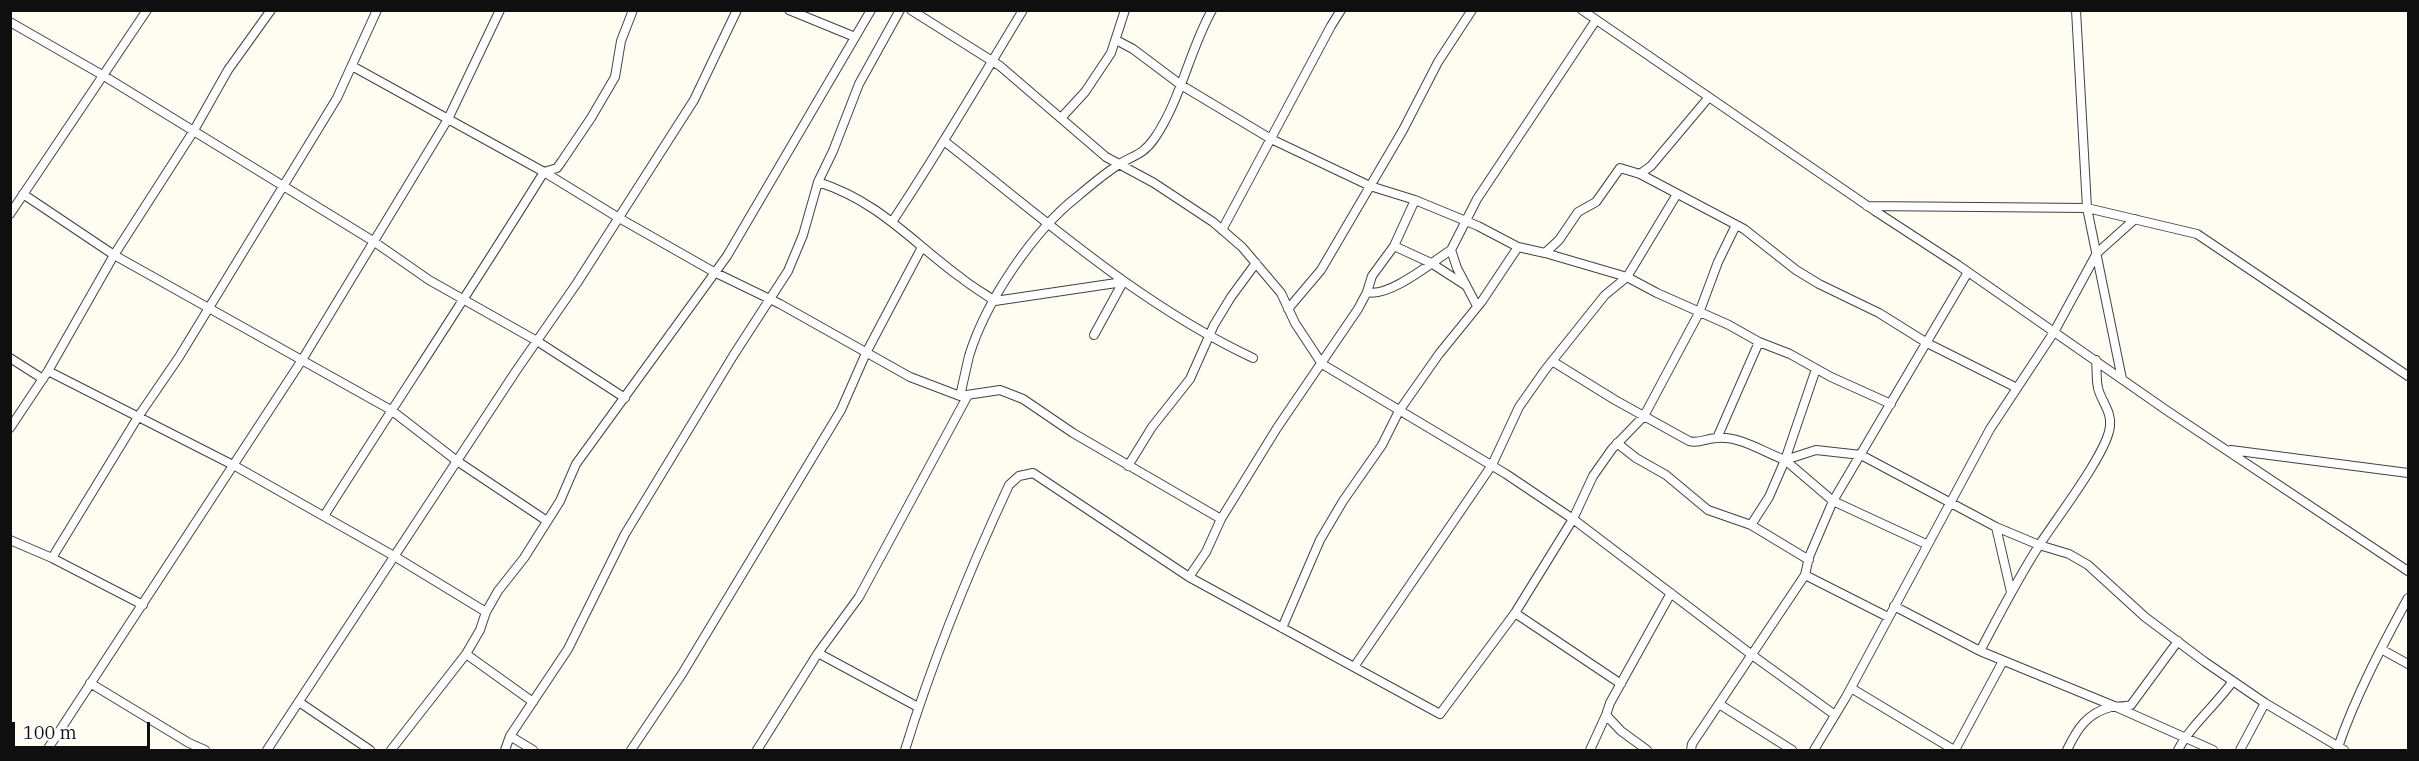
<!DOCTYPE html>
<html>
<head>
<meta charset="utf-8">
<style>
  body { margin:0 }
  #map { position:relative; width:2419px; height:761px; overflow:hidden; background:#fffdf2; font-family:"IBM Plex Serif",serif }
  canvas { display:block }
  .frame { position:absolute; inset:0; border:12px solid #0f0f0f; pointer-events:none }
  .scale { position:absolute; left:12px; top:722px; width:138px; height:27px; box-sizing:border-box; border:3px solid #0f0f0f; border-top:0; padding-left:8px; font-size:18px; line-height:21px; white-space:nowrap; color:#0f0f0f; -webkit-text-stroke:4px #fff; paint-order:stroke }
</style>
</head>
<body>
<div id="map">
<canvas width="2419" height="761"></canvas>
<div class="frame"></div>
<div class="scale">100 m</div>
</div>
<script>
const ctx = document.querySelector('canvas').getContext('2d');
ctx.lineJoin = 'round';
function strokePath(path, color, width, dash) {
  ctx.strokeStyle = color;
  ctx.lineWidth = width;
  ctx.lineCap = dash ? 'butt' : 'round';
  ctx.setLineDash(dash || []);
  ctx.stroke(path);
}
const minor = new Path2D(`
  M789,10L855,37
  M911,10L1000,66L1106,157L1154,183L1213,222L1242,247L1281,293L1295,323L1322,364L1506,474L1573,519L1752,655L1835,715
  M1582,10L1875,211L1958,265L2166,410L2408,571
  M2076,10L2087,208L2122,379
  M10,22L104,76L373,241L429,280L537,341L625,398
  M1116,40L1133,49L1181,85L1271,139L1370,186L1415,200L1478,226L1518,247
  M352,66L544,172L619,218L714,272L780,304L910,377L960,396L1000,390L1023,399L1073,433L1221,519
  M1061,118L1085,92L1111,53L1125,10
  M944,141C1043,218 1138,304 1253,358
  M1640,174L1651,166L1709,97
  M818,182C878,201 911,241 960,277C971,286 983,293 995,301L1123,282
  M23,194L114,255L391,410L457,461L547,521
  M1867,206L2087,208L2197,234L2408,376
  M10,214L147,10
  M892,222C938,153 980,81 1023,10
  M1222,230L1331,26L1341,10
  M1394,246L1431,263L1465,285
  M1545,253L1627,277L1677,194
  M1367,292C1389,298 1432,262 1451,250
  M1477,306L1457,268L1451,250L1477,199L1596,20
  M1288,309L1321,270L1403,130L1438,62L1472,10
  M1094,335L1123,282
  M10,358L43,379
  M1552,361L1615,400L1689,441C1699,444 1707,438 1717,438C1741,436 1763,452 1785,460L1816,450L1861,455L1996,527L2039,545L2069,554L2088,565L2145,617L2205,662L2265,703L2344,750
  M48,371L235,466L394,556L486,612
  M960,396C963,383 966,369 969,356C986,301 1033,231 1078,196C1091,185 1104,174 1118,165C1133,155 1142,156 1154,139C1181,100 1189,51 1212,10
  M10,428L48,371L114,255L193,132L228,70L271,10
  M1717,438L1759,342
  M1617,443L1636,458L1666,475L1708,510L1751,525L1809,560
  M2231,450L2408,473
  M1785,460L1816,369
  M1128,466L1152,427L1190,379L1214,325L1231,297L1256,263
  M324,516C397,401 472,288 544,172L557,168L562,161L591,118L615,77L621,41L633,10
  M1751,525L1769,497L1785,460L1833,501L1926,544
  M1996,527L2011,592
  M10,540L52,558L143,605
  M52,558L138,417L179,357L337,98L377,10
  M1805,575L1888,617
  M1189,577L1206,552L1221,519L1277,428L1358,309L1367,292L1372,276L1394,246L1415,200
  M1894,606L1980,651L2114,706L2213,750
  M1515,613L1621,684
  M1282,628L1320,540L1343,501L1382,445L1399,411L1439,354L1482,301L1518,247L1545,253L1559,240L1578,212L1596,202L1620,168L1640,174L1744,229L1796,270L1819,284L1879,313L1927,343L2017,388
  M2381,649L2408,664
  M1980,651C1999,615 2018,578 2040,544C2056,519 2108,452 2110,426C2112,412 2101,401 2098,388C2096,379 2097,369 2096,360
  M818,653L918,707
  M466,654L533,702
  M1354,667L1492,465L1519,407L1545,370L1605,295L1627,277L1657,293L1729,325L1759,342L1790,354L1831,377L1891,404
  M90,683L189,743L205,750
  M1851,688L1954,750
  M299,702L370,750
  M1719,704L1792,750
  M510,736L533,750
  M2338,747C2356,695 2382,646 2408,598
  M47,750L302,360L448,119L500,10
  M267,750L516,371L577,283L694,100L737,10
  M391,750L466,654L480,630L486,612L498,591L524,558L560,501L576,464L727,256L871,10
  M505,750L510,736L568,649L625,534L733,356L788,271L803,235L818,182L833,151L859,84L900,10
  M631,750L682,674L841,410L866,353L922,247
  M757,750L818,653L859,597L968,395
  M905,750C933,659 969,571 1009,485L1019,476L1033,473L1189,577L1440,714L1515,613L1573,519L1593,476L1612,449L1644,416L1699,313L1718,262L1736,225
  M1590,750L1606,715
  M1647,750L1621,731L1606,715L1610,703L1671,593
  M1691,750L1692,744L1805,575L1809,557L1833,501L1968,272
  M1814,750L1846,697L1990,429L2054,332L2097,253L2135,219
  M1955,750L2003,661
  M2067,750C2077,729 2087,713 2111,707C2118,706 2124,707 2131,705L2178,641
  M2178,750C2191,725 2216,705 2233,681
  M2240,750L2265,703`);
strokePath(minor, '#424242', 10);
strokePath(minor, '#fff', 8);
</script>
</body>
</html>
